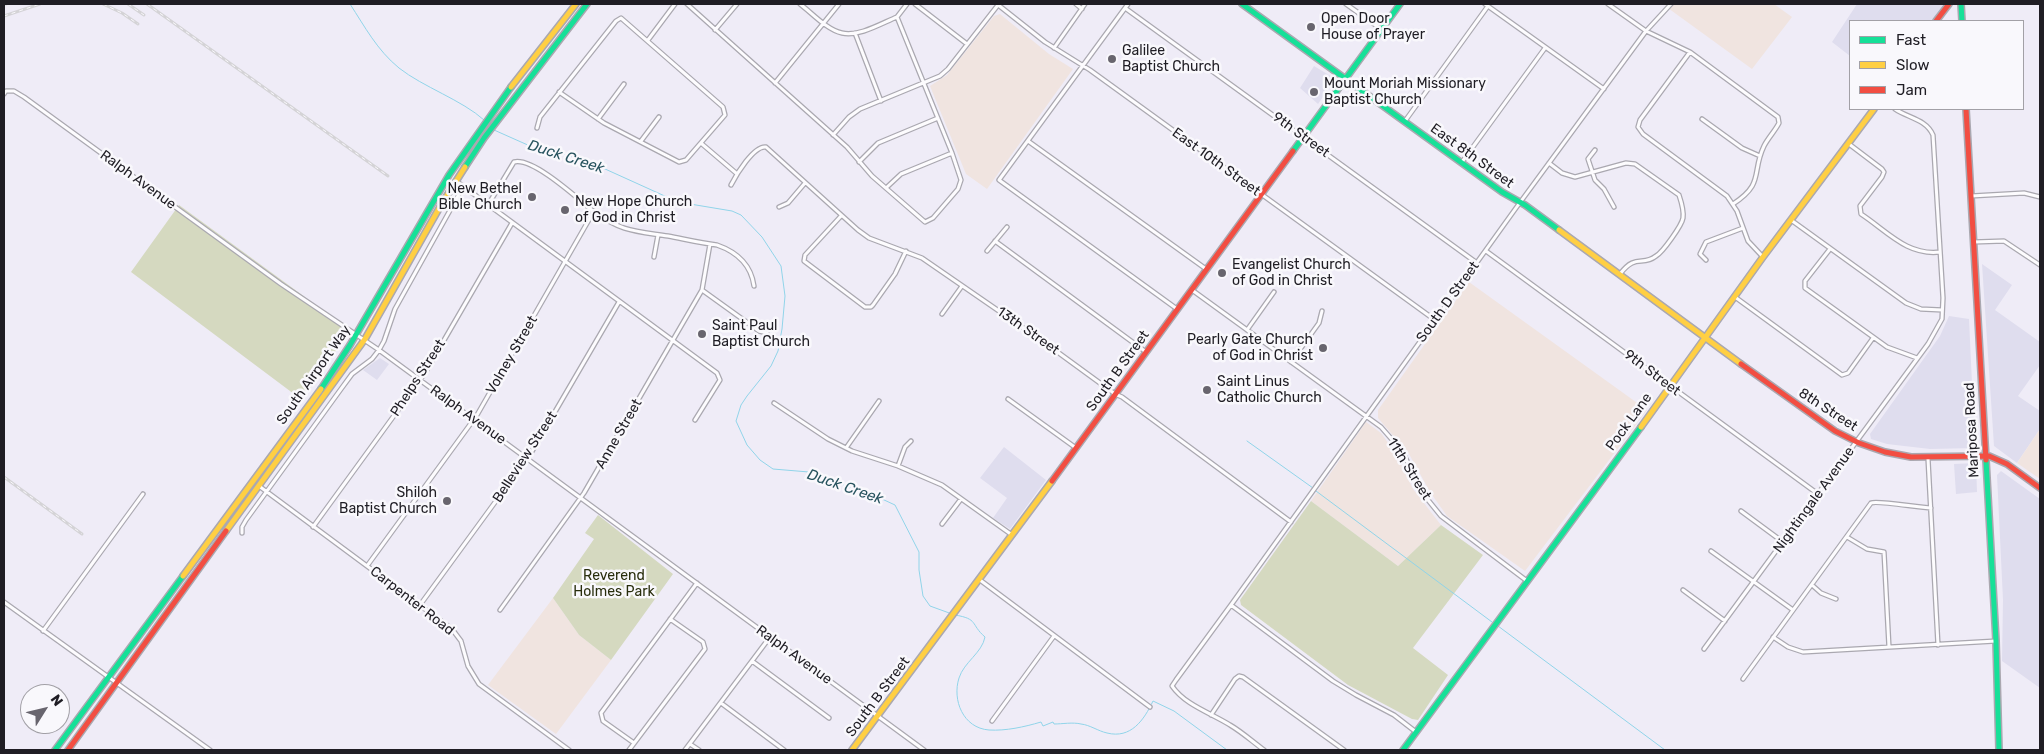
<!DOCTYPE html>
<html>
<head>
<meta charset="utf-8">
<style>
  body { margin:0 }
  #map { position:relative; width:2044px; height:754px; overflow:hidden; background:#efecf7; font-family:Rubik,sans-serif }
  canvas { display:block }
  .frame { position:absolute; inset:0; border:5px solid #1f1d24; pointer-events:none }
  .legend { position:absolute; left:1849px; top:20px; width:175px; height:90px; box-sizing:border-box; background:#f9f8fc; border:1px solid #a2a0a6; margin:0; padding:6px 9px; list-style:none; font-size:15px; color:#1f1d24 }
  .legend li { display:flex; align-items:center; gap:10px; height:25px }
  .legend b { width:25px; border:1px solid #a2a0a6 }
  .north { position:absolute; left:20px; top:684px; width:50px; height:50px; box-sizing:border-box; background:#f9f8fc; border:1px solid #a2a0a6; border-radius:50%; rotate:54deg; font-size:14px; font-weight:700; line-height:20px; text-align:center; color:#1f1d24 }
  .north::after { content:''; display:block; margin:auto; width:18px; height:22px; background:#68656e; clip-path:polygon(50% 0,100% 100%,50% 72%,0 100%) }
</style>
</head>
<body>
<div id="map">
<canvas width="2044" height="754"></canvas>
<div class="frame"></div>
<ul class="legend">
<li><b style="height:6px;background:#16e098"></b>Fast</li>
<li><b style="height:6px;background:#ffcf43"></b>Slow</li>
<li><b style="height:6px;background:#f24e42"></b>Jam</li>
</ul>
<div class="north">N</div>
</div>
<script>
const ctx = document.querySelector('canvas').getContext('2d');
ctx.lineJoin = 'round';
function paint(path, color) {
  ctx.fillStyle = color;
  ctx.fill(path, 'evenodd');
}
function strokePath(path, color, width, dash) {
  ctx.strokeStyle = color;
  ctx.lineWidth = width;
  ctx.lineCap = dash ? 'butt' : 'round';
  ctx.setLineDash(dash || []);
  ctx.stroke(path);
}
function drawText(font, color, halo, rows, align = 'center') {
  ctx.font = font + ' Rubik,sans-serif';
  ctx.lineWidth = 5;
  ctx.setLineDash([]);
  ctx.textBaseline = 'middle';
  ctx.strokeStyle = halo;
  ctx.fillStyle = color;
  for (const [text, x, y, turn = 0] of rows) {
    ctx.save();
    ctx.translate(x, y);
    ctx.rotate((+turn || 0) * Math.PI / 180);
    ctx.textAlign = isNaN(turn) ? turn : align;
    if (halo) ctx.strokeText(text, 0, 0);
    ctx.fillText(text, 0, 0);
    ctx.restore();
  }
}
paint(new Path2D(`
  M1857,4H1944L1931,21H1850V56L1832,42Z
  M1314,66L1334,78L1333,82L1318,104L1300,88Z
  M1982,264L2012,285L1995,310L2040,342V365L2018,396L2040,411V429L2017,463L1994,446Z
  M1949,316L1969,319L1975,448L1930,449L1887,444L1871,439L1870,434L1940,336Z
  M380,358L389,364L377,380L363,370Z
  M1004,447L1046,480L1010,529L993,518L1007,498L980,478Z
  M1976,463L1977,492L1956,494L1954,464Z
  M2001,471L2040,499V688L2002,661L2003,600L1997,475Z`), '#dfddee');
paint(new Path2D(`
  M1667,4H1774L1792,17L1752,69L1672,11L1665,6Z
  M1000,14L1049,54L1073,69L987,189L966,174L930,86L947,75L994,16Z
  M1469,282L1647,410L1525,571L1447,516L1430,492L1409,454L1378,418V410Z
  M1366,422L1381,433L1396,454L1413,489L1441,525L1398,566L1311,501Z
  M2040,429V479L2017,463Z
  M553,598L579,635L611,660L556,734L488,685Z`), '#f0e4e0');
paint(new Path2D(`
  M179,205L350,330L302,400L131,272Z
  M1311,501L1398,566L1441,525L1483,555L1413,648L1448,675L1418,720L1412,719L1348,685L1241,605L1240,600Z
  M598,515L673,574L611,660L579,635L553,598L594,539L585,533Z`), '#d5d9c0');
strokePath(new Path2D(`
  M350,4C365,27 377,50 399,68C423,87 462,100 484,120
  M494,130L530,146L583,159L678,202L732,211L741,215L762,237L781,266L785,296L782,329L778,351L771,366L747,396L741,405L736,421L747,445L760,460L773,469L809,472L823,480L836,481L866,496L882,499L895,505L919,552V570L923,596L930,606L952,614
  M1247,441L1313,488
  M1316,491L1492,622
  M955,615C979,619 970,624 985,637C982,653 964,662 959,678C952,700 963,728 989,730C1006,731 1024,727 1041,722L1043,726L1053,722L1054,724C1062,724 1073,722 1081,724C1090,725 1098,731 1107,733C1131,739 1144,720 1153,701L1174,711L1227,750
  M1498,626L1665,750`), '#90d4e9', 1);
const street = new Path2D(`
  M687,4L847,147L872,176L925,222L933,218L958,189L961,180L952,153L897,17
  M800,4C812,13 827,30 842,33C859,37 882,23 897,17
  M915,4L967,44
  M997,4L1045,42L1090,70L1435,320
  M1076,4L1082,9
  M1128,4L999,180L1177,309
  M1346,4L1381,29
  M1485,4L1604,89
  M1608,4L1646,31L1690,52L1778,117L1779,123C1775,131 1768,138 1764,146C1751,173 1765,183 1733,204
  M1125,8L1477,263
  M897,17L907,4
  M715,30L737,4
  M855,33L881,101
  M648,40L675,4
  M1054,48L1085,4
  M1690,52L1640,120L1638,127L1643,134L1727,196L1737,211L1748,241L1763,257
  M775,83L839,4
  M4,94L6,91H14L24,97L281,284L379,350L924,750
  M598,119L624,84
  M1702,119L1742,148L1760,156
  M1405,121L1488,6
  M537,128L540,117L616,21L621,18L723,107L725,115L686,160L679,162L604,123L559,92
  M833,135L849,117L860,109L940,76L948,69L998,5
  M641,141L659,117
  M1028,141L1206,269
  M702,144L736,173
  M1849,144L1882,169L1884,172L1882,177L1860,206L1861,214C1887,231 1907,256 1940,252
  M1595,150L1588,159L1595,180L1604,189L1614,207
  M859,162L878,143L938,118
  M1462,162L1545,48
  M1549,163L1562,173L1575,177L1626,163L1635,164L1679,195C1681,201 1684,211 1683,218C1682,225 1663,252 1656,256C1642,267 1636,253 1620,274
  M456,181L717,373L720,380L695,420
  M731,185C736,175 754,145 766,147L858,230L869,238L922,258L1041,340L1115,394L1122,397L1291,522
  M886,188L901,174L952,153
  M1971,196L2024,193L2040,197
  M488,205L514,162C533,157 578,199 593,211C622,232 635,231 668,236C684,239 700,243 717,245C737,252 751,264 754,286
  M779,207L788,203L805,183
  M841,216L805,255L804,261L865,307H871L873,305L895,274L906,251
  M1791,220L1906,303L1921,309L1942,310
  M995,241L1146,352
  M1974,242L2004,241L2040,265
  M1830,249L1805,281V288L1887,347L1917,358
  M987,251L1007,227
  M1486,251L1818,494
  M654,257L658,235
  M1706,260L1700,254L1706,242L1743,228
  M702,290L759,331L767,333
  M1192,290L1381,427L1402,451L1424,495L1441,516L1527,581
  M1735,297L1842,375L1848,373L1873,338
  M942,314L962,286
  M1247,330L1274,292
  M1291,362L1319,323L1322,311
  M1008,399L1076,448
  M774,403L828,439L852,451L898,466L942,485L1012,535
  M846,448L879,401
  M1928,459L1938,645
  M898,466L905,447L911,441
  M259,486L452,629L461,641L468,666L479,684L569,750
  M1741,511L1783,542
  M942,524L961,499
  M313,527L425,373L512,223
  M242,533V527L246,520L341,389L352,374L372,359L379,350L384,341L395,309L463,187
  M1847,537L1867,549L1884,552L1889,647
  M1711,551L1793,610
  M367,566L477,415L594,211
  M980,580L1150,707
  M1812,585L1821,593L1836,599
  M1683,590L1725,621
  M4,602L210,750
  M420,605L531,453L619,302
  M1231,605L1333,681L1356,695L1394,715L1416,732
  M500,610L584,493L702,290L710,244
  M43,631L143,494
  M1773,637L1788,647L1803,652L1996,641
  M1704,649L1928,344L1942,319L1943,298L1933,135C1926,119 1908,118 1895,109
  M752,661L829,718
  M1743,679L1871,503C1877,500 1920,508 1931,508
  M721,703L784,750
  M1211,715L1235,679L1239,676L1243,677L1344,750
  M992,721L1054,636
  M634,743L603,721L601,713L697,583
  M690,744L699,750
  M629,750L705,649L703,642L670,619
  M685,750L770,637
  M1264,750C1253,742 1242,732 1230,725C1211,713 1185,705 1172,686L1176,680L1231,605L1516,208L1646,31L1671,4`);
const fast = new Path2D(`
  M1242,4L1502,192L1525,205L1559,230
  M1961,4L1962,21
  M1293,151L1400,4
  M465,167L484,138L587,4
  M321,389L350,345L449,175L511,87
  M1986,460L1996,641L1999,750
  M55,750L183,576
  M1403,750L1641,427`);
const slow = new Path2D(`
  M511,87L576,4
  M1559,230L1741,364
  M1641,427L1763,257L1874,109
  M226,531L365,339L441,205L465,167
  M183,576L321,389
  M852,750L1052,481`);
const jam = new Path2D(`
  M1936,21L1949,4
  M1966,109L1986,460
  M1741,364L1835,431L1859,443L1885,452L1911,457L1989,456L2007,464L2040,488
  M1052,481L1293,151
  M68,750L226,531`);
strokePath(street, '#aaa8b0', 5.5);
strokePath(fast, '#aaa8b0', 8);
strokePath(slow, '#aaa8b0', 8);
strokePath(jam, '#aaa8b0', 8);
strokePath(street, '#fdfcfe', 3);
strokePath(fast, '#16e098', 5);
strokePath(slow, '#ffcf43', 5);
strokePath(jam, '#f24e42', 5);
const rail = new Path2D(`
  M4,4H6
  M103,4L122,13L138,24
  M128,4L144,15
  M147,4L388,176
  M4,16L40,4
  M4,477L82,534`);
strokePath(rail, '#d4d3d6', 3);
strokePath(rail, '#f9f8fc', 1, [4]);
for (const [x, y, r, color] of [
  [1311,27,5,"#68656e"],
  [1112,59,5,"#68656e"],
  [1314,92,5,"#68656e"],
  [532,197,5,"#68656e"],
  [565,210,5,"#68656e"],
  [1222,273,5,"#68656e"],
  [702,334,5,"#68656e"],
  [1323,348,5,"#68656e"],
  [1207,390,5,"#68656e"],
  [447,501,5,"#68656e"]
]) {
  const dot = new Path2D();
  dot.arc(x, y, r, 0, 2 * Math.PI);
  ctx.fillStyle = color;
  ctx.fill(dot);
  strokePath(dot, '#f9f8fc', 2);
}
drawText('14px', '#1f1d24', '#f9f8fc', [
  ["Open Door",1321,19],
  ["House of Prayer",1321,35],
  ["Galilee",1122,51],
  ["Baptist Church",1122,67],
  ["Mount Moriah Missionary",1324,84],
  ["Baptist Church",1324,100],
  ["New Bethel",522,189,"right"],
  ["Bible Church",522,205,"right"],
  ["New Hope Church",575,202],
  ["of God in Christ",575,218],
  ["Evangelist Church",1232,265],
  ["of God in Christ",1232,281],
  ["Saint Paul",712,326],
  ["Baptist Church",712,342],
  ["Pearly Gate Church",1313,340,"right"],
  ["of God in Christ",1313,356,"right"],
  ["Saint Linus",1217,382],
  ["Catholic Church",1217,398],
  ["Shiloh",437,493,"right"],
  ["Baptist Church",437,509,"right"]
], 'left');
drawText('14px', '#1f1d24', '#f9f8fc', [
  ["9th Street",1301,135,36],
  ["East 8th Street",1472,156,36],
  ["East 10th Street",1216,162,36],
  ["Ralph Avenue",138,180,36],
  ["South D Street",1448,302,-54],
  ["13th Street",1028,331,35],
  ["Volney Street",512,355,-60],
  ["South B Street",1118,371,-54],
  ["9th Street",1652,373,37],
  ["South Airport Way",314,375,-55],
  ["Phelps Street",418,378,-57],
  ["8th Street",1828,410,33],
  ["Ralph Avenue",468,415,36],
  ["Pock Lane",1629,422,-54],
  ["Mariposa Road",1972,430,-93],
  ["Anne Street",619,434,-60],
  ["Belleview Street",525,457,-57],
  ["11th Street",1409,469,58],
  ["Nightingale Avenue",1814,500,-54],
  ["Carpenter Road",412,601,38],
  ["Ralph Avenue",794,655,36],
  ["South B Street",878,697,-53]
]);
drawText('14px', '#292e0d', '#f9f8fc', [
  ["Reverend",614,576],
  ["Holmes Park",614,592]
]);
drawText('italic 15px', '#27535e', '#f9f8fc', [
  ["Duck Creek",566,157,18],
  ["Duck Creek",845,487,19]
]);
</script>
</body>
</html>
